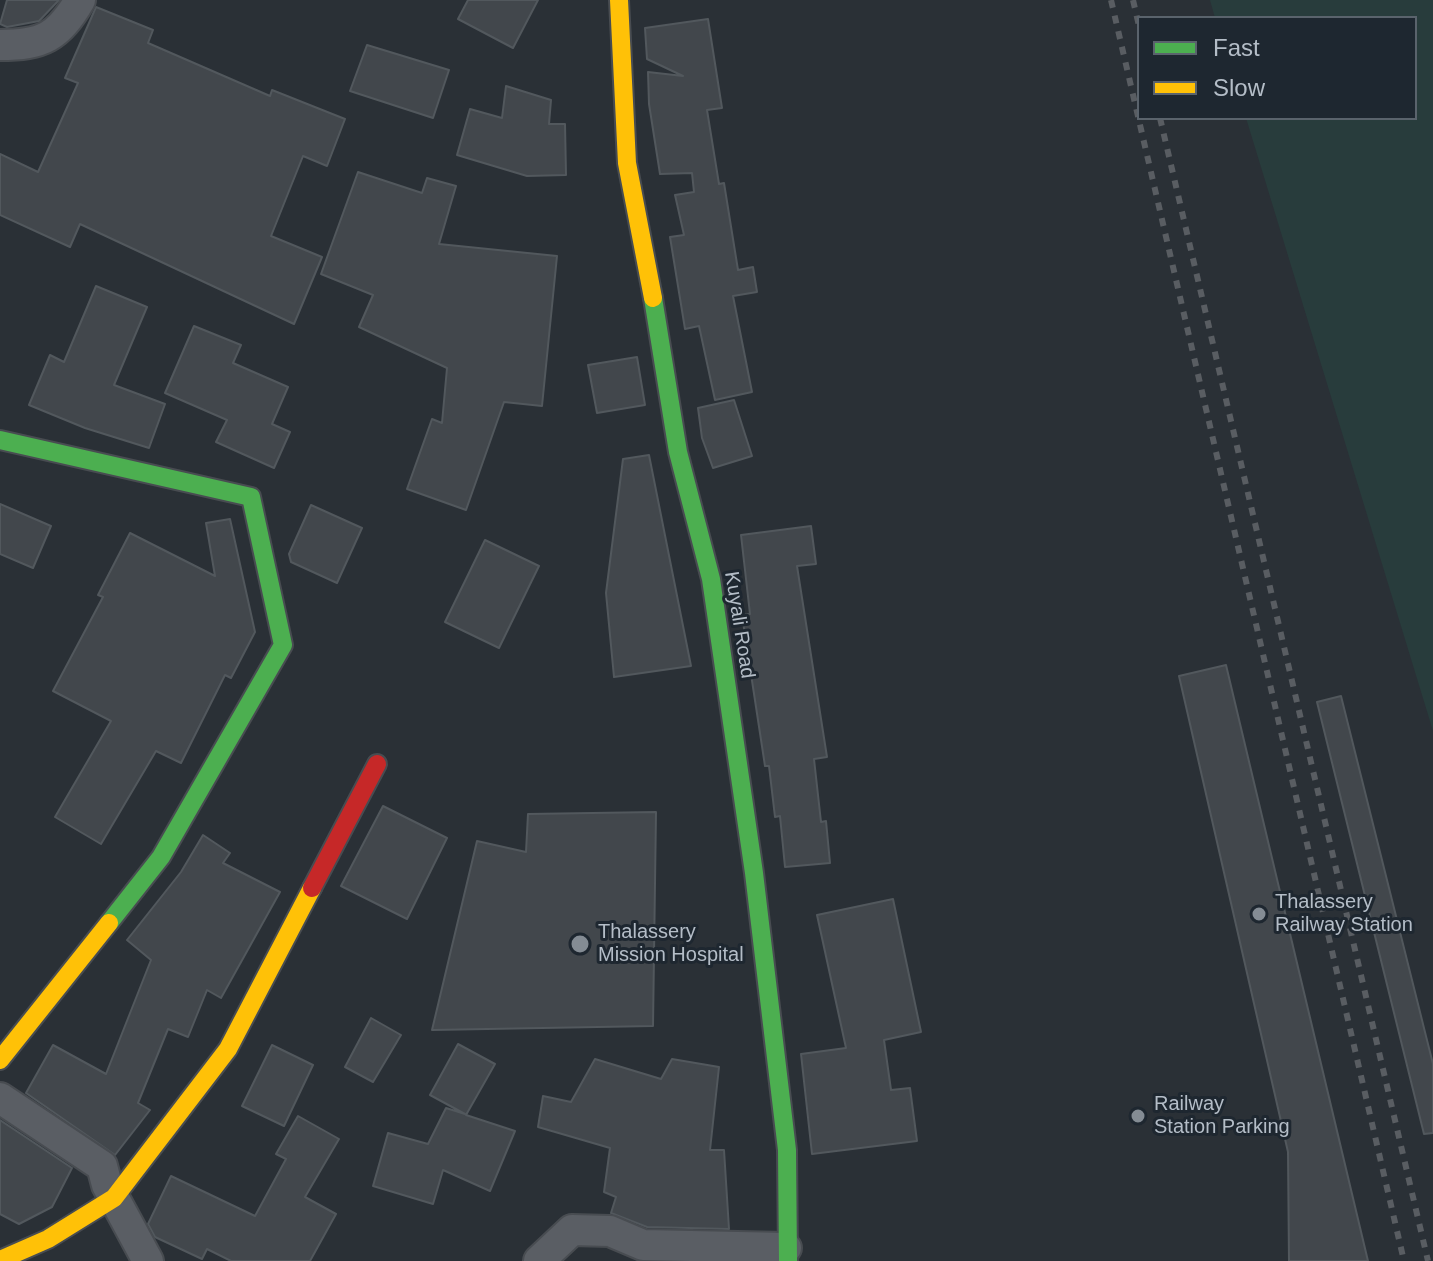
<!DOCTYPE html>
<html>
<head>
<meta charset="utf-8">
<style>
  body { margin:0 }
  #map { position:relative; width:1433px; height:1261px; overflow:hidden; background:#2a3036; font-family:Helvetica,sans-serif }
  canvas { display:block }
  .legend { position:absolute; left:1137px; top:16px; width:280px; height:104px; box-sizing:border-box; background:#1e2730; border:2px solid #5a636c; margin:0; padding:10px 14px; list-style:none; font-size:24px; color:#b4bdc7 }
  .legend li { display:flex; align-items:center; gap:16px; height:40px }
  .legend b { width:40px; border:2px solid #5a636c }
</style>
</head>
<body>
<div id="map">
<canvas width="1433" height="1261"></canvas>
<ul class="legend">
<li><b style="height:10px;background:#4caf50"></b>Fast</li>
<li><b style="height:10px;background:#ffc107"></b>Slow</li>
</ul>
</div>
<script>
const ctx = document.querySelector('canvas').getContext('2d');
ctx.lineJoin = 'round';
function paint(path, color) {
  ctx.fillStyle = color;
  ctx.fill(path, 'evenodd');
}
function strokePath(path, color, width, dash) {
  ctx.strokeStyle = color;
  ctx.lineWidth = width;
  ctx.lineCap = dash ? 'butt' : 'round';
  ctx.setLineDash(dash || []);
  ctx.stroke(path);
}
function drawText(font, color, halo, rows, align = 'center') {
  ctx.font = font + ' Helvetica,sans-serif';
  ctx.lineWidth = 6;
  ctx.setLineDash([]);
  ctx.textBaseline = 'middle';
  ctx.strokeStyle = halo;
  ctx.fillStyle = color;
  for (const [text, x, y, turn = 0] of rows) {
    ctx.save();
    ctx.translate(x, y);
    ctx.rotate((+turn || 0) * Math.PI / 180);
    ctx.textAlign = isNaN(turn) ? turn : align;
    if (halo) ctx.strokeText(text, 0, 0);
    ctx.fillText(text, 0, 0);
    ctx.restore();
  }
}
paint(new Path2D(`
  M1210,0H1433V731L1246,118H1415V18H1215Z`), '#283c3c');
const building = new Path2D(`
  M7,0H59L39,21L7,27L0,24Z
  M468,0H538L513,48L458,19Z
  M96,7L153,30L148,43L270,96L272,90L345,119L327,166L303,156L271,236L322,257L294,324L80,224L70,247L0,215V154L38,172L78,83L65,78Z
  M708,19L722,108L707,110L719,184L724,183L738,270L753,267L757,292L733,296L752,392L715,400L699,326L685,329L670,237L684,235L675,195L694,192L692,173L660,174L649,104L648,72L683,76L647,59L645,28Z
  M367,45L449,70L433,118L350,91Z
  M506,86L551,100L549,124H565L566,175L527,176L457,155L470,109L502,118Z
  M358,172L422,193L427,178L456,186L439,244L557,256L542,406L504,402L466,510L407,489L432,419L442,423L447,368L359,327L373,295L321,274Z
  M96,286L147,307L114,385L165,404L149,448L85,428L29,405L50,355L64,362Z
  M194,326L241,345L233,363L288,387L272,424L290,432L274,468L216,442L227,420L165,393Z
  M637,357L645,405L597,413L588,365Z
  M734,400L752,456L713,468L702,438L698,408Z
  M649,455L691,666L614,677L606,593L623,459Z
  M0,504L51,526L33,568L0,554Z
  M311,505L362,528L337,583L291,562L289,554Z
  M230,519L255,632L231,678L225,675L181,763L156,751L101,844L55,817L111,721L53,691L103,597L98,595L130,533L215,576L206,523Z
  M811,526L816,564L797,566L827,757L814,759L821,822L826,821L830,863L785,867L780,816L775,817L769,766H765L742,615L750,614L741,535Z
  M485,540L539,566L499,648L445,622Z
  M1226,665L1368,1261H1289L1288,1152L1179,676Z
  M1341,696L1433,1064V1133L1424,1134L1317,702Z
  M383,806L447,838L407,919L341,886Z
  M656,812L653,1026L432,1030L477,841L526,852L528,814Z
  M203,835L230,853L223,863L280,892L221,998L207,990L188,1037L168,1029L138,1103L150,1110L115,1155L26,1093L53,1045L106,1074L151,960L127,940L181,872Z
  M893,899L921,1032L884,1040L891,1090L910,1088L917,1141L812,1154L801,1054L846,1048L817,915Z
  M371,1018L401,1035L373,1082L345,1067Z
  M458,1044L495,1064L466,1115L515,1131L490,1191L443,1170L433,1204L373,1186L388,1133L428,1144L446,1108L465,1114L430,1095Z
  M272,1045L313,1065L284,1126L242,1106Z
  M595,1059L661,1079L672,1059L719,1067L710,1150H724L729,1229L647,1227L611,1213L616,1197L604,1192L610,1148L538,1127L543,1096L571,1102Z
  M298,1116L339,1139L305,1197L336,1214L310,1261H231L207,1249L202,1259L155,1237L148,1224L171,1176L255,1216L286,1159L276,1154Z
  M0,1120L72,1168L52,1207L19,1224L0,1214Z`);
paint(building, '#42474c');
strokePath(building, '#52585d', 2);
const street = new Path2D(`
  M0,45C43,45 58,37 80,0
  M0,1098L102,1166L107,1185L148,1261
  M539,1261L572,1230L610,1231L643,1245L786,1248`);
const fast = new Path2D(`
  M653,298L678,452L711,579L754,873L787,1150L788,1261
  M0,440L251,497L283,645L161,857L109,923`);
const slow = new Path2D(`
  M619,0L627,163L653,298
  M0,1060L109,923
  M0,1260L48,1239L114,1198L228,1049L312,888`);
const jam = new Path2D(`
  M312,888L377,764`);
strokePath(street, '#484c51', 34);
strokePath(fast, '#484c51', 22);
strokePath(slow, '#484c51', 22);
strokePath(jam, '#484c51', 22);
strokePath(street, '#5a5e64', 30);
strokePath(fast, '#4caf50', 18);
strokePath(slow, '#ffc107', 18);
strokePath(jam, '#c62828', 18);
strokePath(new Path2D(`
  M1111,0L1404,1261
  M1133,0L1139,26
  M1160,118L1428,1261`), '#595d62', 6, [8, 8]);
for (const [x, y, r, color] of [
  [1259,914,8,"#848c94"],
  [580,944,10,"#848c94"],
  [1138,1116,8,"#848c94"]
]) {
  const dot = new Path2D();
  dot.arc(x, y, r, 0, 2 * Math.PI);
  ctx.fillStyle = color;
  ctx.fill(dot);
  strokePath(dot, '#1e2730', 3);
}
drawText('20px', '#b4bdc7', '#1e2730', [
  ["Kuyali Road",739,625,81]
]);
drawText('20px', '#b4bdc7', '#1e2730', [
  ["Thalassery",1275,902],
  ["Railway Station",1275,925],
  ["Thalassery",598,932],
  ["Mission Hospital",598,955],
  ["Railway",1154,1104],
  ["Station Parking",1154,1127]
], 'left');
</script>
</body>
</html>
